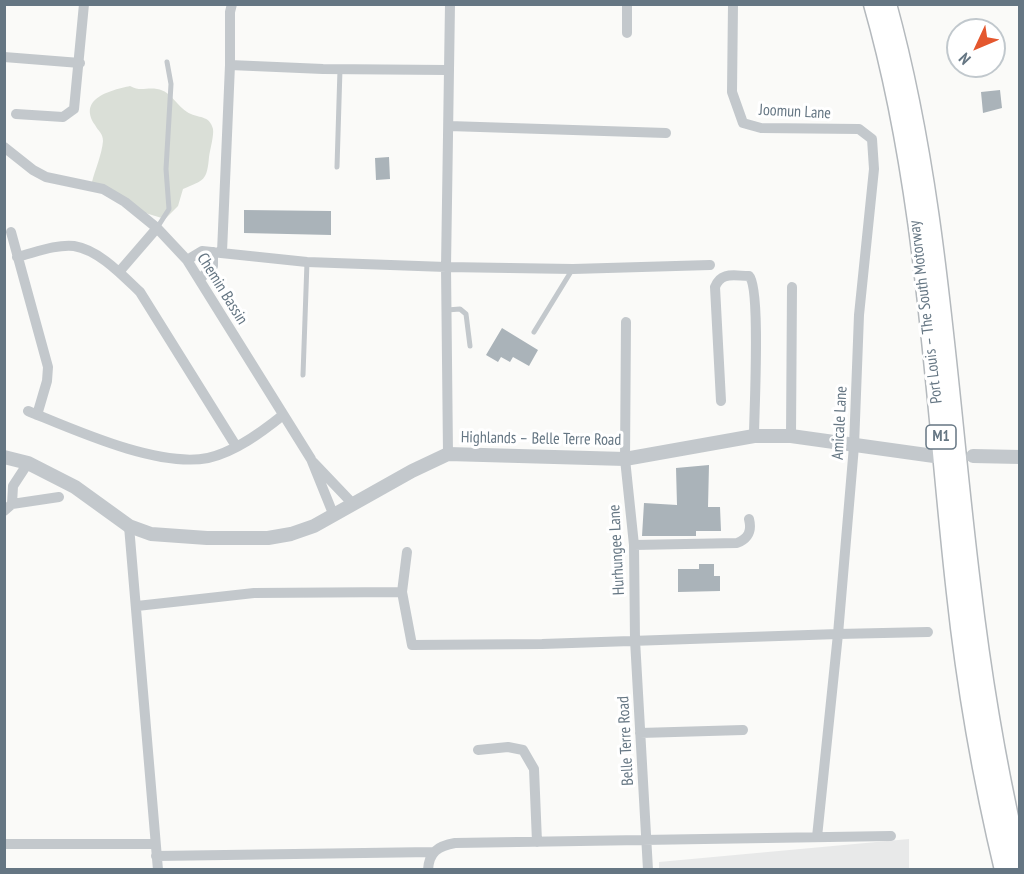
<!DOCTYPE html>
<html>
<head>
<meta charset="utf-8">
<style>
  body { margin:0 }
  #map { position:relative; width:1024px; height:874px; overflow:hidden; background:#fafaf8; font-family:"PT Sans Narrow",sans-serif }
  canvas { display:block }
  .frame { position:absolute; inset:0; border:6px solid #657683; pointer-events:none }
  .north { position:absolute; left:946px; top:18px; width:60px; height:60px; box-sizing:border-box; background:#fff; border:2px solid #c1c8cd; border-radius:50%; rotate:226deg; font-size:16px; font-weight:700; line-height:24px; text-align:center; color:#657683 }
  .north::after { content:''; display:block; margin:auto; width:21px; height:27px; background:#e4572e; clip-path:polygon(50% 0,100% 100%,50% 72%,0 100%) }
</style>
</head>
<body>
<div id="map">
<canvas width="1024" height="874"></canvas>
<div class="frame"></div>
<div class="north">N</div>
</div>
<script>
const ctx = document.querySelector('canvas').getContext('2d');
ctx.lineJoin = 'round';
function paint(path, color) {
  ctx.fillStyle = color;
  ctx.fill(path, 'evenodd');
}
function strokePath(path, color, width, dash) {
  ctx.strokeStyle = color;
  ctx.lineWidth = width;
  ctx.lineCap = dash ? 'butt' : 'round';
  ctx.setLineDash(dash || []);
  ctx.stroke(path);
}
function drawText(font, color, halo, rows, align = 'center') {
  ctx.font = font + ' "PT Sans Narrow",sans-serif';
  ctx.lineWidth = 6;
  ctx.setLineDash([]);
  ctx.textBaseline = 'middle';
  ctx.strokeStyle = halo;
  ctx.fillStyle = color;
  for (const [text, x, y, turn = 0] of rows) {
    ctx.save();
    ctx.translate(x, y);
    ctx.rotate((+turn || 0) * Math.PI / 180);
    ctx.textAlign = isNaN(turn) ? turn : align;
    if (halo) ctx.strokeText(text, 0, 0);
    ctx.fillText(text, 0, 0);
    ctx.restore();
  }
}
paint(new Path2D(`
  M909,839V869L659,870V862Z`), '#e8e9e9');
paint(new Path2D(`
  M130,86C141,92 146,87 157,89C172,91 178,109 191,114C200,118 210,116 213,129C214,136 210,149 209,157C207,181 204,180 183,189L178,206L165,219L129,208L92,182C95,170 102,154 103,141C103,133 98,131 95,125C77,98 112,90 130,86Z`), '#dadfd7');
paint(new Path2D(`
  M1000,90L1002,108L983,113L981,92Z
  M389,157L390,179L376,180L375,158Z
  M244,210L331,211V235L244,233Z
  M502,328L538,350L529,366L513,357L510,362L501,357L498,362L486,355Z
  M709,465L708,507H720L721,531H696V536H642L644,503L677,505L676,468Z
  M699,564H714V576H720V591L678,592V569H699Z`), '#aab3b9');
const trunk = new Path2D(`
  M873,4C927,193 934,399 956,593C966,686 982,778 1004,870
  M887,4C939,193 947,391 971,584C982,678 998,773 1020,866`);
strokePath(trunk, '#b4b9bd', 21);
strokePath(new Path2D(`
  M337,167L340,69
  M157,228L169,209L166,169L171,84L167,62
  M447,310L460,309L466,314L470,346
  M534,332L572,270
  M303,375L307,262`), '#c3c8cc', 5);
strokePath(new Path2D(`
  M733,4L732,92L743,123L761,128L859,129L872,139L874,169L859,315L854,446L838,634L928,632
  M627,33V4
  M4,57L80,63
  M230,65L323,69L447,70
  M16,114L63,117L74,109L84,4
  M449,126L666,133
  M4,147L33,170L46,177L103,189L125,202L157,228L187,260L311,459L334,516
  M11,232L48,367L47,381L37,415
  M222,252L230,65V12L232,4
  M17,257C34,253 56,244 74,246C99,250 122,275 140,292L236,446
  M187,260L202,251L307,262L446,267L573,269L710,265
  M119,272L157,228
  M200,279L213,266V252
  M626,322L625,459L634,545L635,640L648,870
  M721,401L715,287C721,271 735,276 749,276C761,287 754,413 754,436
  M28,411C75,430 158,468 208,458C235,452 262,432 283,415
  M791,436L792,287
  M448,454L446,267L450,4
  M313,462L353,504
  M12,504L59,497
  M4,511L12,504L13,486L28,463
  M129,526L158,870
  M634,545L737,543C749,538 752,531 749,519
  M407,552L402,592L412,645L542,644L838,634L817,837
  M137,606L254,593L402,592
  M640,733L743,730
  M478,750L508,747L523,750L534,769L537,842
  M4,844H155
  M156,856L433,852
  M428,870C429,852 438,846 455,843L891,836`), '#c3c8cc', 10);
strokePath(new Path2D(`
  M973,456L1020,457
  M4,457L28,463L75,487L129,526L151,534L207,538H268L291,534L314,526L412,471L448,454L625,459L754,436H791L934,456`), '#c3c8cc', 14);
strokePath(trunk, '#fff', 18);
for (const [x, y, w] of [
  [941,437,30]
]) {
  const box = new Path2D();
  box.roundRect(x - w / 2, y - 12, w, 24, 4.5);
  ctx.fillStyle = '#fff';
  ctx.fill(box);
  strokePath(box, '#657683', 1.5);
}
drawText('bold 15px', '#657683', null, [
  ["M1",941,437]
]);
drawText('16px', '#657683', '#fff', [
  ["Joomun Lane",795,112,3],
  ["Chemin Bassin",222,289,58],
  ["Port Louis – The South Motorway",926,312,-97],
  ["Amicale Lane",840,423,-87],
  ["Highlands – Belle Terre Road",541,439,1],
  ["Hurhungee Lane",617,550,-93],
  ["Belle Terre Road",626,741,-93]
]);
</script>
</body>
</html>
